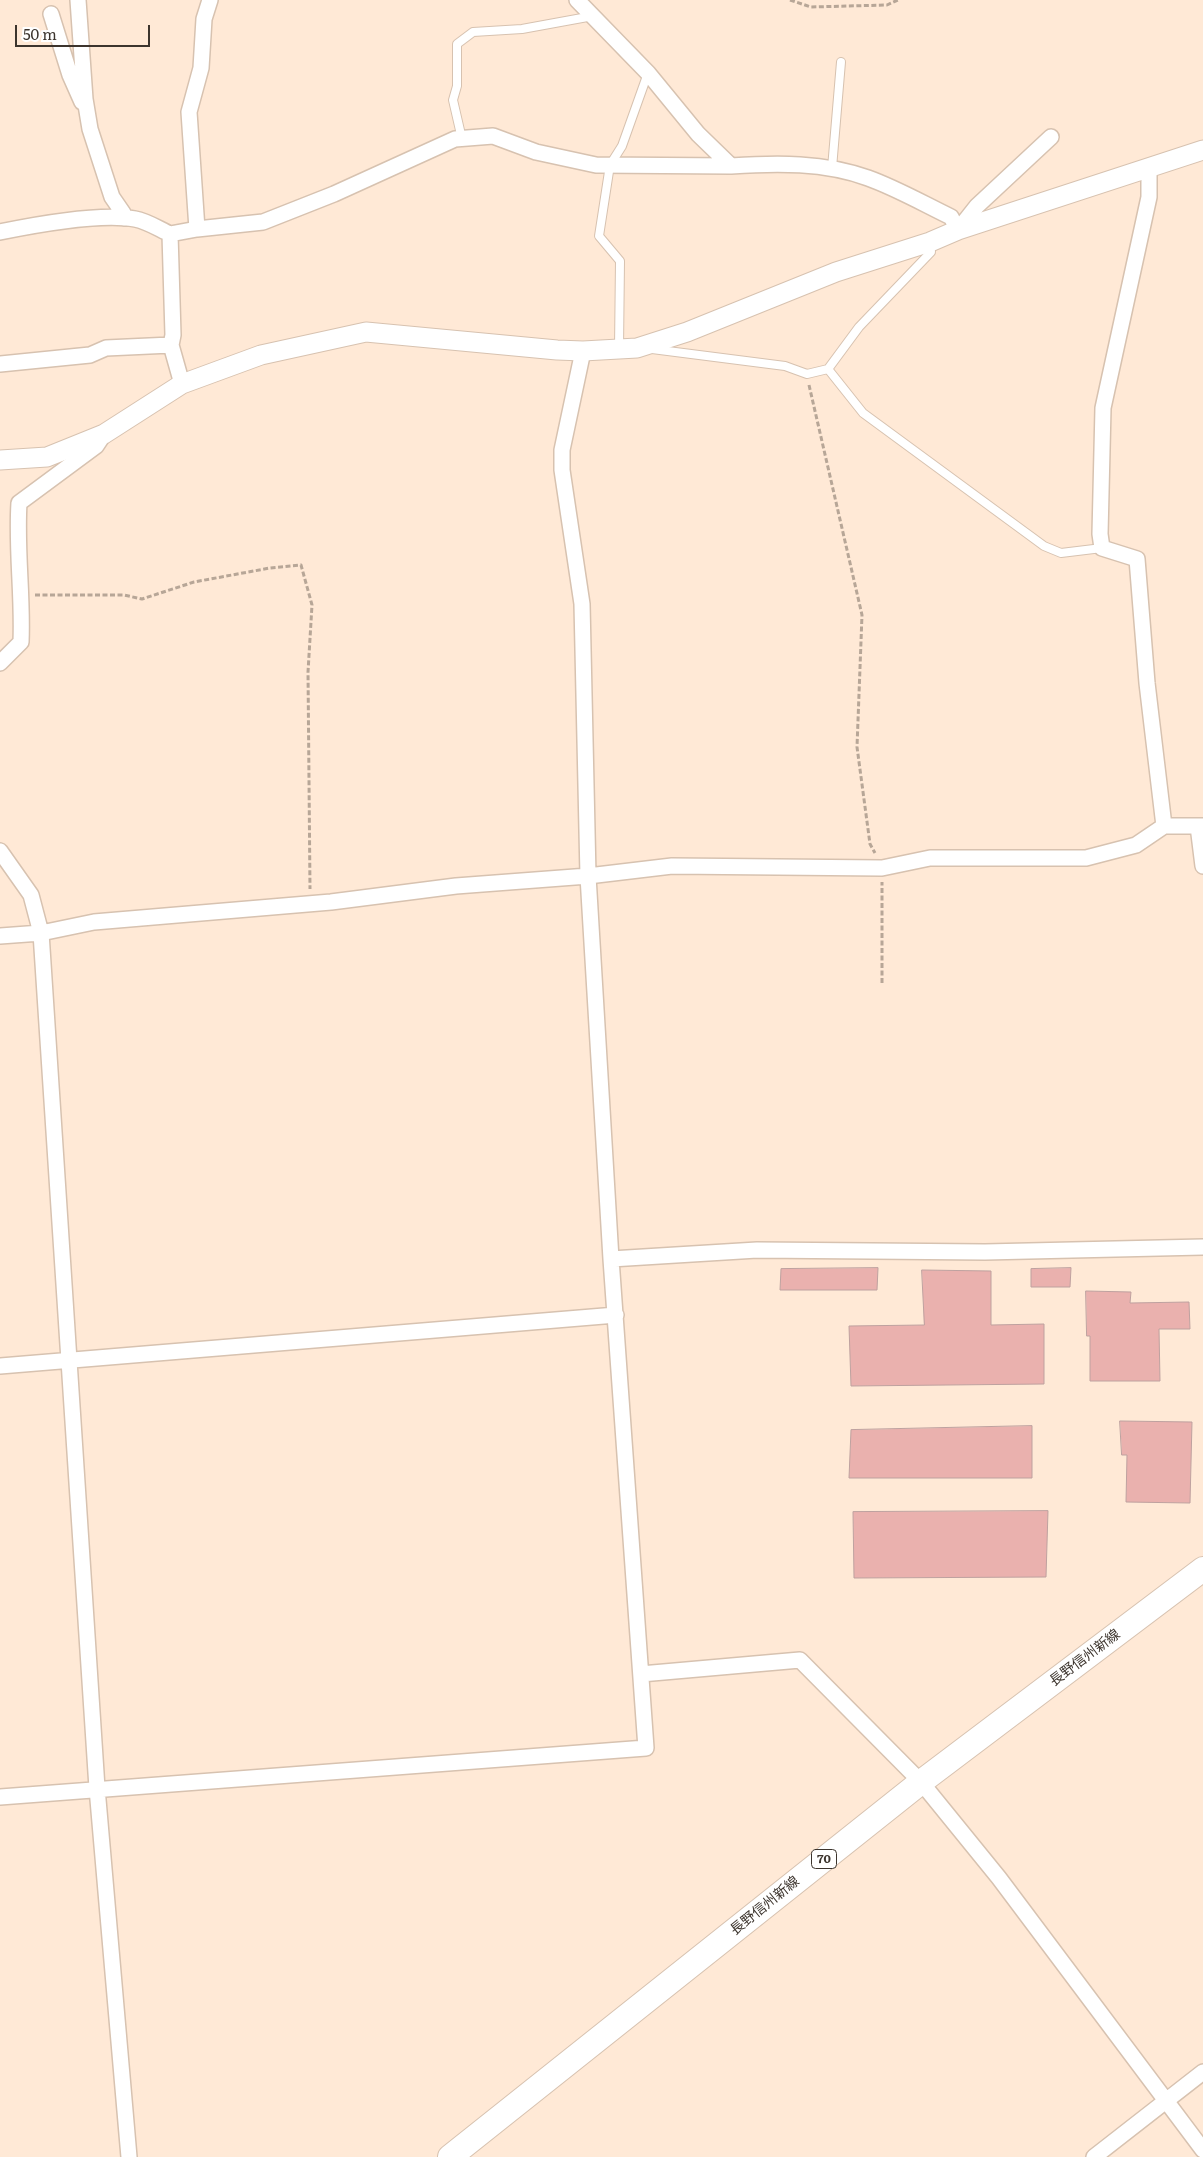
<!DOCTYPE html>
<html>
<head>
<meta charset="utf-8">
<style>
  body { margin:0 }
  #map { position:relative; width:1203px; height:2157px; overflow:hidden; background:#ffe9d6; font-family:Literata,serif }
  canvas { display:block }
  .scale { position:absolute; left:15px; top:25px; width:135px; height:22px; box-sizing:border-box; border:2px solid #3c342d; border-top:0; padding-left:6px; font-size:15px; line-height:18px; white-space:nowrap; color:#3c342d; -webkit-text-stroke:4px #fff; paint-order:stroke }
</style>
</head>
<body>
<div id="map">
<canvas width="1203" height="2157"></canvas>
<div class="scale">50 m</div>
</div>
<script>
const ctx = document.querySelector('canvas').getContext('2d');
ctx.lineJoin = 'round';
function paint(path, color) {
  ctx.fillStyle = color;
  ctx.fill(path, 'evenodd');
}
function strokePath(path, color, width, dash) {
  ctx.strokeStyle = color;
  ctx.lineWidth = width;
  ctx.lineCap = dash ? 'butt' : 'round';
  ctx.setLineDash(dash || []);
  ctx.stroke(path);
}
function drawText(font, color, halo, rows, align = 'center') {
  ctx.font = font + ' Literata,"Noto Sans JP",serif';
  ctx.lineWidth = 4;
  ctx.setLineDash([]);
  ctx.textBaseline = 'middle';
  ctx.strokeStyle = halo;
  ctx.fillStyle = color;
  for (const [text, x, y, turn = 0] of rows) {
    ctx.save();
    ctx.translate(x, y);
    ctx.rotate((+turn || 0) * Math.PI / 180);
    ctx.textAlign = isNaN(turn) ? turn : align;
    if (halo) ctx.strokeText(text, 0, 0);
    ctx.fillText(text, 0, 0);
    ctx.restore();
  }
}
const building = new Path2D(`
  M878,1268L877,1290H780L781,1269Z
  M1071,1268L1070,1287H1031V1269Z
  M922,1270L991,1271V1325L1044,1324V1384L851,1386L849,1326L924,1325Z
  M1086,1291L1131,1292L1130,1303L1189,1302L1190,1329H1159L1160,1381H1090V1336H1087Z
  M1120,1421L1192,1422L1190,1503L1126,1502L1127,1455H1122Z
  M1032,1426V1478H849L851,1430Z
  M1048,1511L1046,1577L854,1578L853,1512Z`);
paint(building, '#eab1ae');
strokePath(building, '#bea19f', 1);
const service = new Path2D(`
  M462,139L453,100L457,86V44L473,32L522,29L593,16
  M832,168L841,62
  M619,348L620,261L599,236L610,165L622,146L648,73
  M652,349L785,366L807,374L828,369L863,413L1044,546L1061,553L1102,548
  M828,369L859,327L931,252L930,242`);
const minor = new Path2D(`
  M78,0L85,99L90,129L112,197L123,213L124,218
  M577,0L648,73L698,134L731,166C776,163 824,162 868,178C896,188 924,204 951,217L958,230L977,206L1051,137
  M51,14L70,75L82,102
  M1149,169V197L1103,408L1100,534L1102,548L1137,559L1147,683L1164,826
  M197,229L263,222L334,194L455,139L493,136L536,152L596,165L731,166
  M0,232C34,225 101,213 135,219C147,221 159,229 170,234
  M0,364L90,355L106,348L171,345
  M182,384L171,345L173,335L170,234L197,229L189,112L201,68L204,19L210,0
  M0,663L21,642C23,595 16,550 19,503L96,446L104,434
  M1198,826L1203,866
  M0,851L31,895L41,933L97,1788L129,2157
  M0,936L41,933L94,922L331,902L456,886L588,876L672,866L882,868L930,858H1086L1136,845L1164,826H1203
  M611,1259L757,1250L985,1252L1203,1247
  M0,1366L616,1315
  M641,1674L800,1660L921,1782L999,1878L1203,2150
  M0,1797L646,1748L611,1259L588,876L582,604L562,470V450L583,351
  M1094,2157L1203,2072`);
const tertiary = new Path2D(`
  M0,460L47,457L104,434L182,384L261,355L366,332L557,350L583,351L637,348L687,332L836,272L930,242L958,230L1203,150`);
const primary = new Path2D(`
  M450,2157L921,1782L1203,1569`);
strokePath(service, '#d7c2b0', 10);
strokePath(minor, '#d7c2b0', 18);
strokePath(tertiary, '#d7c2b0', 21);
strokePath(primary, '#d7c2b0', 26);
strokePath(new Path2D(`
  M790,0L811,7L887,5L898,0
  M809,385L862,615L857,747L870,844L875,853
  M35,595H124L142,599L194,582L270,568L301,565L312,605L308,672L310,889
  M882,983V882`), '#b7a697', 3, [5, 2.5]);
strokePath(service, '#fff', 8);
strokePath(minor, '#fff', 15);
strokePath(tertiary, '#fff', 19);
strokePath(primary, '#fff', 24);
for (const [x, y, w] of [
  [824,1859,25]
]) {
  const box = new Path2D();
  box.roundRect(x - w / 2, y - 9.5, w, 19, 4);
  ctx.fillStyle = '#fff';
  ctx.fill(box);
  strokePath(box, '#3c342d', 1);
}
drawText('bold 12px', '#3c342d', null, [
  ["70",824,1859]
]);
drawText('14px', '#3c342d', '#fff', [
  ["長野信州新線",1085,1658,-37],
  ["長野信州新線",765,1906,-39]
]);
</script>
</body>
</html>
